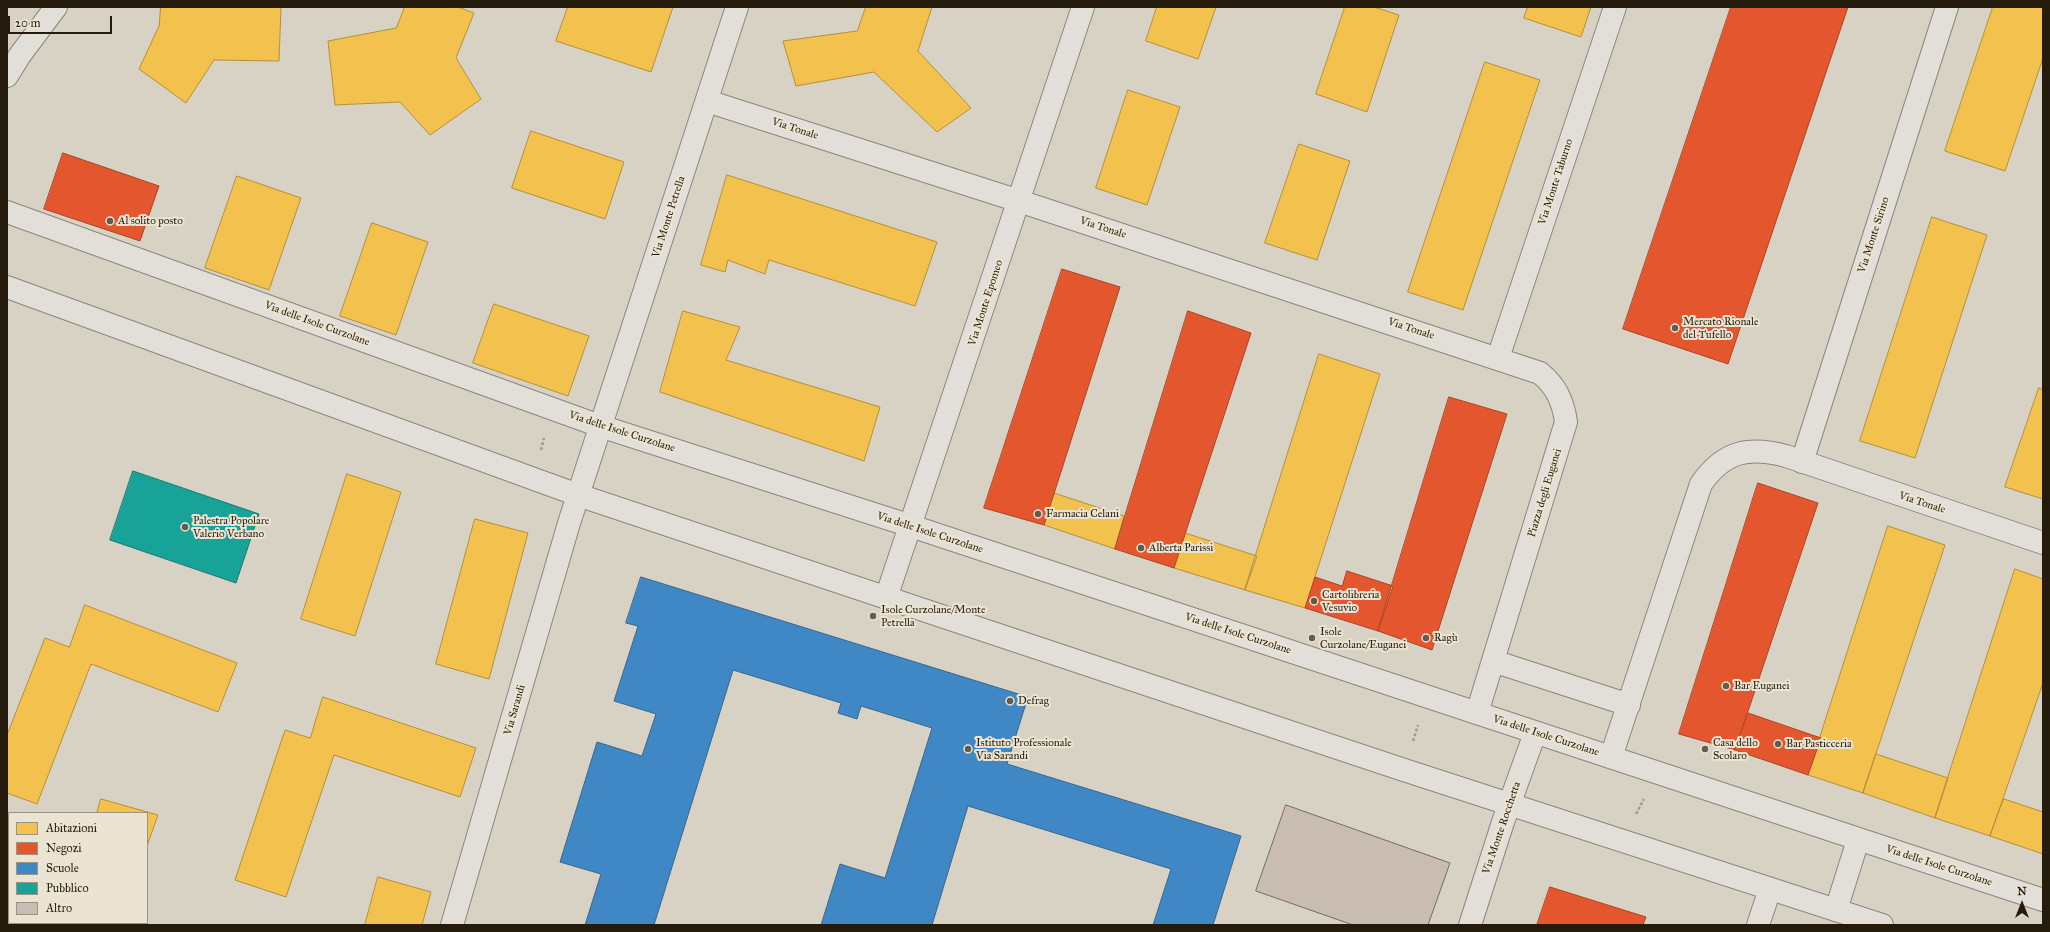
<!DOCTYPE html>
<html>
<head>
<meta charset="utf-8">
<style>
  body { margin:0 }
  #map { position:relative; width:2050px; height:932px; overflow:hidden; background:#d8d2c4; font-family:"IM FELL Great Primer",serif }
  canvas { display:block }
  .frame { position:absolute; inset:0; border:8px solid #251b0c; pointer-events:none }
  .legend { position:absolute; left:8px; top:812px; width:140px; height:112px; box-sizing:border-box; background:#ebe4d3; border:1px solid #9c9483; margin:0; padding:5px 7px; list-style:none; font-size:12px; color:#251b0c }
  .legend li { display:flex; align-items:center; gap:8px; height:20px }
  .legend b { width:20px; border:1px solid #9c9483 }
  .north { position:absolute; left:2002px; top:884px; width:40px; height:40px; -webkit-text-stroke:3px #ebe4d3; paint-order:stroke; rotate:0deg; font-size:11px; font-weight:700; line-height:16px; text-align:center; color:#251b0c }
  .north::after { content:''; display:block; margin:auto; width:14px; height:18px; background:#251b0c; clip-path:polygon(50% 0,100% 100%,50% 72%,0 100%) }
  .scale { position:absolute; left:8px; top:16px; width:104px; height:18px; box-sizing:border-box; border:2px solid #251b0c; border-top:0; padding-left:5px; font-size:12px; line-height:14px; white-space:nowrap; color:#251b0c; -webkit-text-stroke:3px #ebe4d3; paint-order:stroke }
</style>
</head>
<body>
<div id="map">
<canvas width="2050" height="932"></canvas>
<div class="frame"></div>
<ul class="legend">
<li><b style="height:11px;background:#f2c14e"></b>Abitazioni</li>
<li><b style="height:11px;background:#e4572e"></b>Negozi</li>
<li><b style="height:11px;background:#3f88c5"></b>Scuole</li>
<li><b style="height:11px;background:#17a398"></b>Pubblico</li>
<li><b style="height:11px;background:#c9bcb2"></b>Altro</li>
</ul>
<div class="north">N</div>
<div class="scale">20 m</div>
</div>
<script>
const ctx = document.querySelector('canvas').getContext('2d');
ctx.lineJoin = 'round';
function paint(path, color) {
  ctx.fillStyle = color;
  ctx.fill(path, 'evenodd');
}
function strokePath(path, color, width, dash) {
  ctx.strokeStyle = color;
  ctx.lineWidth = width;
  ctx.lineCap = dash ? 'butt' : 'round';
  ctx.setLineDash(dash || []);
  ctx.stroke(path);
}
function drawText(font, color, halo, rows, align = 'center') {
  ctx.font = font + ' "IM FELL Great Primer",serif';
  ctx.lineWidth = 4;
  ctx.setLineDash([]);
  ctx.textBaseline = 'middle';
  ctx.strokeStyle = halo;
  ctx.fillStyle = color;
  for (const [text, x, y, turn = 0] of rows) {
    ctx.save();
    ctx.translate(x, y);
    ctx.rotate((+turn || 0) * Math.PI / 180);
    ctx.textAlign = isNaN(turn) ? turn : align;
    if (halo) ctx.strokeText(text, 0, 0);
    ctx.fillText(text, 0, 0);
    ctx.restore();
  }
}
const homes = new Path2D(`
  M161,7H281L279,61L214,60L186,103L139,69L159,26Z
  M405,7H458L474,13L456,58L481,99L430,135L400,102L335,105L328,41L396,28Z
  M568,7H673L651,72L556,41Z
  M866,7H932L918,51L971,108L937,132L874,72L796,86L783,41L857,31Z
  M1157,7H1216L1198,59L1146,41Z
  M1345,7H1374L1399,15L1367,112L1316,94Z
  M1528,7H1591L1581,37L1524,18Z
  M1993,7H2043V58L2005,171L1945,151Z
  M1485,62L1540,80L1463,310L1408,292Z
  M1128,90L1180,107L1147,205L1096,188Z
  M531,131L624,162L605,219L512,188Z
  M1299,144L1350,161L1317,260L1265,243Z
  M727,175L937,242L915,306L769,260L765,274L728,260L725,272L701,265Z
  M237,176L301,198L269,290L205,268Z
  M1932,217L1987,235L1915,458L1860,441Z
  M372,223L428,242L396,335L340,316Z
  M494,304L589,336L568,396L473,363Z
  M683,311L740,327L726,360L880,407L864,461L660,392Z
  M1319,354L1380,374L1305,608L1245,590Z
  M2039,388L2043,390V499L2005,487Z
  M347,474L401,492L355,636L301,619Z
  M1054,493L1124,516L1115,549L1044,525Z
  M475,519L528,533L489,679L436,664Z
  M1888,526L1945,545L1863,793L1808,775Z
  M1185,533L1257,556L1245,590L1174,568Z
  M2015,569L2043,579V683L1990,836L1935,818Z
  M85,605L237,663L218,712L91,664L37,804L7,793V735L45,638L69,647Z
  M323,697L476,748L460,797L334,755L286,897L235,880L285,730L310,738Z
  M1876,754L1948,778L1935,818L1863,793Z
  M101,799L158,815L147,846V813H97Z
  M2004,799L2043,812V854L1990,836Z
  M378,877L431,892L422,925H365Z
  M61,923H119L118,925H61Z`);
paint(homes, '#f2c14e');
strokePath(homes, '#b48f3a', 1);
const shops = new Path2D(`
  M1731,7H1848L1728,364L1623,329Z
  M63,153L159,186L140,241L44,209Z
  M1062,269L1120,287L1044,525L984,508Z
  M1188,311L1251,333L1174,568L1115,549Z
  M1449,397L1507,414L1432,650L1378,631Z
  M1758,483L1818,503L1735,750L1679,734Z
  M1347,571L1393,586L1378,631L1305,608L1315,577L1342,586Z
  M1748,713L1821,738L1808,775L1735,750Z
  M1550,887L1646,917L1643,925H1537Z`);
paint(shops, '#e4572e');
strokePath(shops, '#ab4524', 1);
const schools = new Path2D(`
  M641,577L1028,697L1007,764L1241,836L1213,925H1153L1171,869L968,806L932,925H821L840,864L885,878L932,728L861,706L857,719L838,713L841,703L733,670L654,925H585L601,874L560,862L597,742L642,756L656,714L614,701L638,626L626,623Z`);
paint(schools, '#3f88c5');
strokePath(schools, '#37678e', 1);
const public = new Path2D(`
  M133,471L259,514L236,583L110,540Z`);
paint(public, '#17a398');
strokePath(public, '#1b7a6e', 1);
const building = new Path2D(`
  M1286,805L1450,863L1428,925H1353L1256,891Z`);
paint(building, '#c9bcb2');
strokePath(building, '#716c63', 1);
const minor = new Path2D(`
  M7,76L20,55L56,7
  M707,101L1019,201L1540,373C1556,386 1563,401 1566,422L1477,713
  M1498,358L1615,7
  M1802,462L1947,7
  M886,598L1083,7
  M1493,661L1629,705
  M1611,757L1701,484C1724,451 1749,446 1786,456L2043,543
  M1836,910L1858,840
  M452,925L569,523L737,7
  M1470,925L1503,822L1535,733
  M1758,925L1770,889`);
const tertiary = new Path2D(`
  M7,212L600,426L911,526L2043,900
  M7,287L578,495L1404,770L1882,925`);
strokePath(minor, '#8a867c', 24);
strokePath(tertiary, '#8a867c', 24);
strokePath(new Path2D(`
  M541,450L544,438
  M1413,741L1418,725
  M1636,814L1644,799`), '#9e9b94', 2.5, [3, 2]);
strokePath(minor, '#e1dfd8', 22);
strokePath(tertiary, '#e1dfd8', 22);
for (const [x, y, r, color] of [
  [110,221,4,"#645b4c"],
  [1675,328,4,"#645b4c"],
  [1038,514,4,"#645b4c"],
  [185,527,4,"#645b4c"],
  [1141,548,4,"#645b4c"],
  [1314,601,4,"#645b4c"],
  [873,616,4,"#645b4c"],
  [1312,638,4,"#645b4c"],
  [1426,638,4,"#645b4c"],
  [1726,686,4,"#645b4c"],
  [1010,701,4,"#645b4c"],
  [1778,744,4,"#645b4c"],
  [968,749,4,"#645b4c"],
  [1705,749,4,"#645b4c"]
]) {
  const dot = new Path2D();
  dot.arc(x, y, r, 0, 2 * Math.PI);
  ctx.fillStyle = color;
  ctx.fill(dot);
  strokePath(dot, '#ebe4d3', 1.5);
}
drawText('11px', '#251b0c', '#ebe4d3', [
  ["Via Tonale",795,129,18],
  ["Via Monte Taburno",1556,182,-72],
  ["Via Monte Petrella",669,217,-72],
  ["Via Tonale",1103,228,18],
  ["Via Monte Sirino",1874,235,-72],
  ["Via Monte Epomeo",986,303,-72],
  ["Via delle Isole Curzolane",317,324,20],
  ["Via Tonale",1411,329,18],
  ["Via delle Isole Curzolane",622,432,18],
  ["Piazza degli Euganei",1545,493,-73],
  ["Via Tonale",1922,503,18],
  ["Via delle Isole Curzolane",930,533,18],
  ["Via delle Isole Curzolane",1238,634,18],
  ["Via Sarandi",515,710,-74],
  ["Via delle Isole Curzolane",1546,736,18],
  ["Via Monte Rocchetta",1502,828,-71],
  ["Via delle Isole Curzolane",1939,866,18]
]);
drawText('11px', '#251b0c', '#ebe4d3', [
  ["Al solito posto",118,221],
  ["Mercato Rionale",1683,322],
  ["del Tufello",1683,335],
  ["Farmacia Celani",1046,514],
  ["Palestra Popolare",193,521],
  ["Valerio Verbano",193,534],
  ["Alberta Parissi",1149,548],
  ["Cartolibreria",1322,595],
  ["Vesuvio",1322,608],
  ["Isole Curzolane/Monte",881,610],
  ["Petrella",881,623],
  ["Isole",1320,632],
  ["Curzolane/Euganei",1320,645],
  ["Ragù",1434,638],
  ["Bar Euganei",1734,686],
  ["Defrag",1018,701],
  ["Istituto Professionale",976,743],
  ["Via Sarandi",976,756],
  ["Casa dello",1713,743],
  ["Scolaro",1713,756],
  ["Bar Pasticceria",1786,744]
], 'left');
</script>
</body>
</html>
